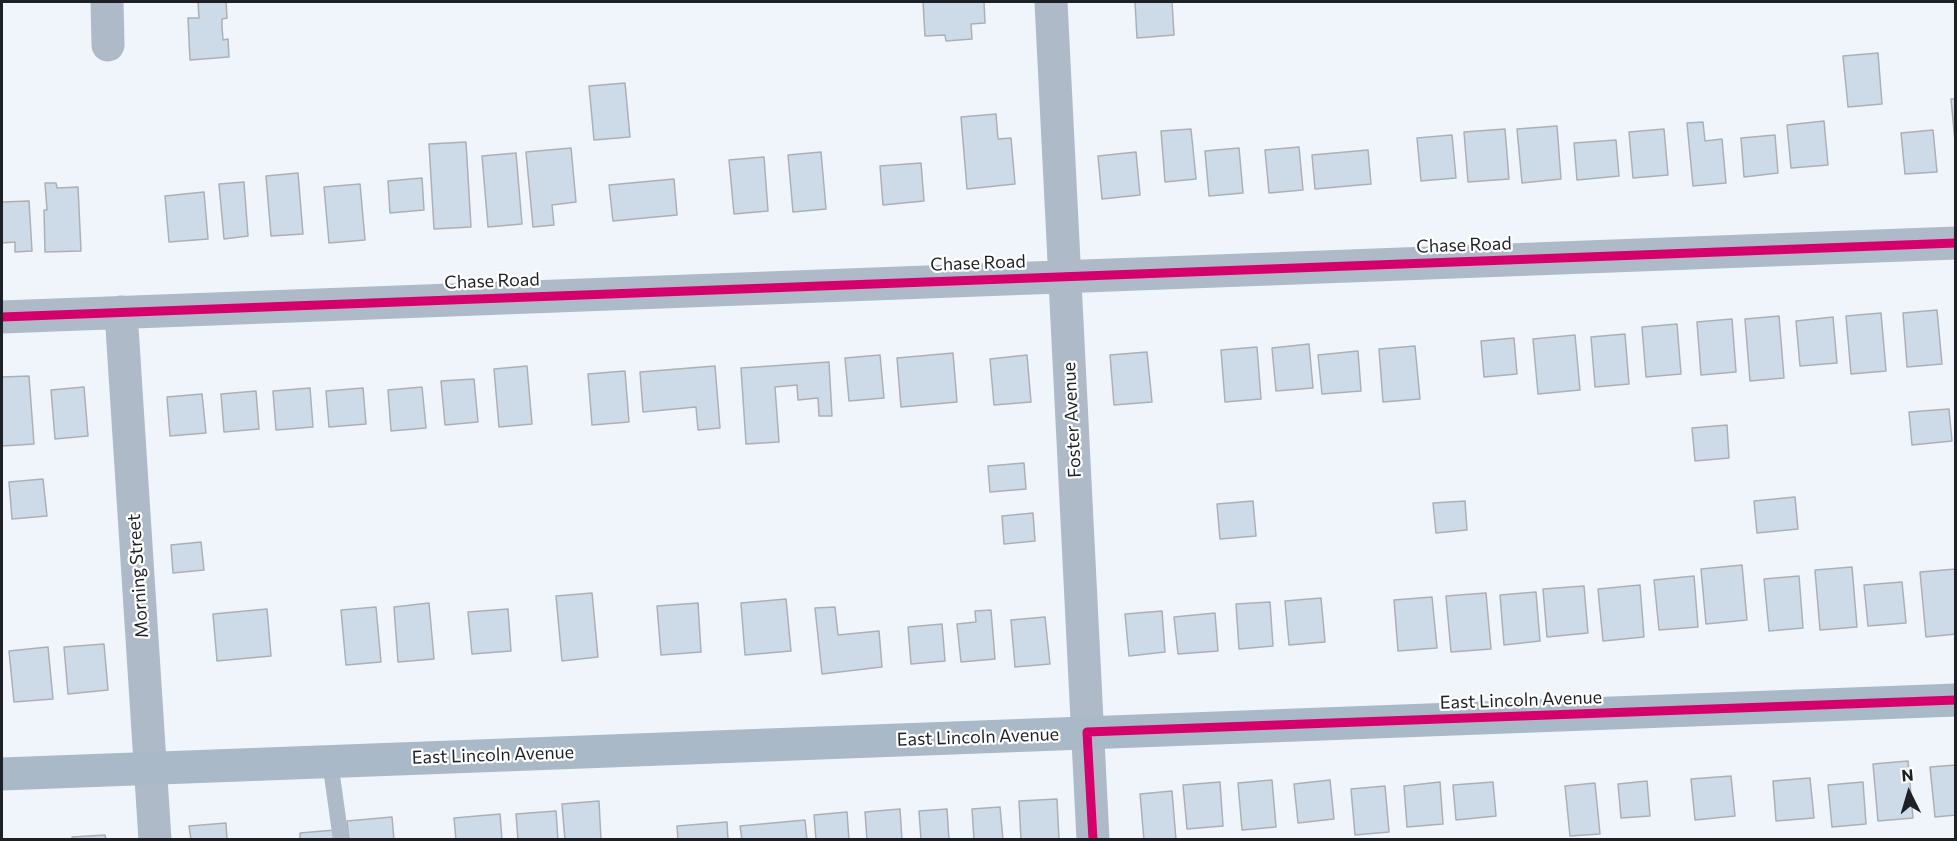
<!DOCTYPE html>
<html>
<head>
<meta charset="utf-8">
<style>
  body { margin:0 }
  #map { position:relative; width:1957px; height:841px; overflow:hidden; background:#f0f5fb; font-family:Commissioner,sans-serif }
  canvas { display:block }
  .frame { position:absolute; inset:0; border:3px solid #1d2125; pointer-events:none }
  .north { position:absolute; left:1879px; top:763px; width:60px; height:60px; -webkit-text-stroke:4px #fff; paint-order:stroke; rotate:355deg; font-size:16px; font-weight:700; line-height:24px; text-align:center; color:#1d2125 }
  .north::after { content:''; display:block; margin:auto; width:21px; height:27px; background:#1d2125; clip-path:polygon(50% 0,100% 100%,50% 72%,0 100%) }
</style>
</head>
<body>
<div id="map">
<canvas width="1957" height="841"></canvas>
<div class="frame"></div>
<div class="north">N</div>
</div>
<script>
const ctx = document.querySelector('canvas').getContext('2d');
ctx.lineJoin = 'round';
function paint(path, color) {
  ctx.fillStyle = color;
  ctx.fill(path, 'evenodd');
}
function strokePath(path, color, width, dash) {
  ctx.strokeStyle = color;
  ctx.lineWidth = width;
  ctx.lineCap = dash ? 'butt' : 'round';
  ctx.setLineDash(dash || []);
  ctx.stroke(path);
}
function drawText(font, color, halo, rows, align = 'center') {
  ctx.font = font + ' Commissioner,sans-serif';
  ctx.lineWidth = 4.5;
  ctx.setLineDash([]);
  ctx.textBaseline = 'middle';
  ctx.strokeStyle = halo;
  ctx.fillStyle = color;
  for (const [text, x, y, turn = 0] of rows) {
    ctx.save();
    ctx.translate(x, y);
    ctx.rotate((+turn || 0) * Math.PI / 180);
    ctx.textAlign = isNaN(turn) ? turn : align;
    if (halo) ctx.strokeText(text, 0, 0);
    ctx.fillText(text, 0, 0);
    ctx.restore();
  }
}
const building = new Path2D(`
  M198,2H226L227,18L222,19V27L223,40L228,39L229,57L190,60L188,18H199Z
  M923,2H984L985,23L971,24L972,39L946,41L945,35L925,36Z
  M1135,2H1172L1174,35L1137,38Z
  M1878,53L1882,104L1848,107L1843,56Z
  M625,83L630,137L594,140L589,86Z
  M1951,99H1956V152Z
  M996,114L998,139L1011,138L1015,184L967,189L961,117Z
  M1824,121L1828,165L1791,168L1787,125Z
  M1703,122L1705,141L1722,139L1726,183L1693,186L1687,123Z
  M1557,126L1561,179L1522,183L1517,129Z
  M1191,129L1196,179L1165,182L1161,131Z
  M1505,129L1509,179L1468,182L1464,132Z
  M1664,129L1668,175L1633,178L1629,132Z
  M1933,130L1937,172L1905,174L1901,133Z
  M1452,135L1456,178L1421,181L1417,138Z
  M1775,135L1778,173L1744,177L1741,138Z
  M1616,140L1619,176L1577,180L1574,143Z
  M466,142L471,227L434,229L429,144Z
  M1299,147L1303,190L1269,193L1265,150Z
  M571,148L576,202L552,205L554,225L533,227L526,152Z
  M1239,148L1243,193L1209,196L1205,151Z
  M1368,150L1371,184L1315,189L1312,155Z
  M821,152L826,209L793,212L788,155Z
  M1136,152L1140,195L1102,199L1098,156Z
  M516,153L522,224L488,227L482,156Z
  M764,157L768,211L734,214L729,160Z
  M921,163L924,201L883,205L880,166Z
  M298,173L303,234L271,236L266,176Z
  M422,178L424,210L390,213L388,181Z
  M674,179L677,215L613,221L609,185Z
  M244,182L248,236L224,239L219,184Z
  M45,183H56L57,188L78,187L81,251L45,252L44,210H47Z
  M360,184L365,240L329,243L324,187Z
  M204,192L208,239L169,242L165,196Z
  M29,201L32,251L15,252V242L2,243V202Z
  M1937,310L1942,364L1907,367L1903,313Z
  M1881,313L1886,371L1851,374L1846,316Z
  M1779,316L1784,378L1750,381L1745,319Z
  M1833,317L1837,363L1800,366L1796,321Z
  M1732,319L1736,372L1701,375L1697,322Z
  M1677,324L1681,374L1646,377L1642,327Z
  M1625,334L1629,384L1595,387L1591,337Z
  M1575,335L1580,390L1538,394L1533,339Z
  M1514,338L1517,374L1484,377L1481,341Z
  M1309,344L1313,388L1276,391L1272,348Z
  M1415,346L1420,399L1383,402L1379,349Z
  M1257,347L1261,399L1225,402L1221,350Z
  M1358,351L1361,391L1322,394L1318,355Z
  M1147,352L1152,402L1114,405L1110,355Z
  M953,353L957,402L901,407L897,358Z
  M880,355L884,398L849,401L845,358Z
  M1027,355L1031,402L994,405L990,359Z
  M829,362L832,416H819L818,398L798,400L797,385L775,387L779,442L746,444L741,368Z
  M527,366L532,424L499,427L494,369Z
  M715,366L720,428L698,430L696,407L643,412L640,372Z
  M625,371L629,422L592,425L588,374Z
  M29,376L34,444L2,446V377Z
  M474,379L478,422L445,425L441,381Z
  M84,387L88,436L55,439L51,390Z
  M422,387L426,428L391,431L388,390Z
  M310,388L313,427L276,430L273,391Z
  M363,388L366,424L329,427L326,391Z
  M256,391L259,429L224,432L221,394Z
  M202,394L206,433L170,436L167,397Z
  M1949,409L1952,441L1912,445L1909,412Z
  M1727,425L1729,458L1695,461L1692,428Z
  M1024,463L1026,489L990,492L988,466Z
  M43,479L47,516L12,519L9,482Z
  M1795,497L1798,529L1757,533L1754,501Z
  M1253,501L1256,536L1220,539L1217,504Z
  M1465,501L1467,530L1436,533L1433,503Z
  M1033,513L1035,541L1004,544L1002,516Z
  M201,542L204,570L173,573L171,545Z
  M1742,565L1747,620L1706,624L1701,569Z
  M1852,567L1857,627L1820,630L1815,570Z
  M1956,569V634L1926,637L1920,572Z
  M1694,576L1698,627L1659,630L1654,580Z
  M1799,576L1803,628L1769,631L1764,579Z
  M1902,582L1906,623L1868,626L1864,585Z
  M1640,585L1644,637L1603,641L1598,589Z
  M1584,586L1588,633L1547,637L1543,589Z
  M1536,592L1540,641L1504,645L1500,595Z
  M592,593L598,657L562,661L556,596Z
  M1486,593L1491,649L1451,652L1446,596Z
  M1432,597L1437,648L1398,651L1394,600Z
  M1321,598L1325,642L1289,645L1285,601Z
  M786,599L791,651L745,655L741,603Z
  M1270,602L1273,646L1239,649L1236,604Z
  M429,603L434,659L398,662L394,607Z
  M698,603L701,652L661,655L657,606Z
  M376,607L381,662L346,665L341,610Z
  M835,607L838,635L879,631L882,667L822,674L815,608Z
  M267,609L271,656L217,661L213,614Z
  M508,609L511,651L472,654L468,612Z
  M991,610L995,659L961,662L957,624L976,622L975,611Z
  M1162,611L1165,652L1129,656L1125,614Z
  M1215,613L1218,651L1178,654L1174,617Z
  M1045,617L1050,664L1015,667L1011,620Z
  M942,624L945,661L911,664L908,627Z
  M104,644L108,690L68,694L64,647Z
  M48,647L53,699L14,702L9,651Z
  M1908,761L1913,818L1878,821L1873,764Z
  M1956,765V815L1935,817L1930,767Z
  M1731,776L1735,816L1695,820L1691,779Z
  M1810,778L1814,818L1776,821L1773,781Z
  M1272,780L1276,827L1242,830L1238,783Z
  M1330,780L1334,819L1298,823L1294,784Z
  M1647,781L1650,816L1621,818L1618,784Z
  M1220,782L1223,826L1187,829L1183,785Z
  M1440,782L1443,824L1407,827L1404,786Z
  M1493,782L1496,816L1456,820L1453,785Z
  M1863,782L1866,824L1832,827L1828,785Z
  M1595,783L1600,834L1570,836L1565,786Z
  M1385,786L1389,832L1355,835L1351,789Z
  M1172,791L1176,840H1144L1140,794Z
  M1057,799L1059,840H1021L1019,801Z
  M599,801L601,840H565L562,804Z
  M1000,807L1003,840H974L972,809Z
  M900,809L902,840H867L865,812Z
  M947,809L949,840H921L919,811Z
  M556,811L558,840H518L516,814Z
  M847,812L849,840H816L814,815Z
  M500,814L502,840H456L454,818Z
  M392,817L394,840H349L347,821Z
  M805,820L807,840H742L740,826Z
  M727,822L728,840H678L677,826Z
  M226,823L227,840H191L189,826Z
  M335,830V840H300V833Z
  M105,835L106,840H72V837Z`);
paint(building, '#cddbe8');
strokePath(building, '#acb0b5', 1.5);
strokePath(new Path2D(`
  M330,761L341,840`), '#aebac8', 16);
strokePath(new Path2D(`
  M107,2L108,45
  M1051,2L1093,840
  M121,312L155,840
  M2,317L1956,243`), '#aebac8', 33);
strokePath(new Path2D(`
  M2,774L1956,700`), '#aab9c7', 33);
strokePath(new Path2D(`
  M2,317L1956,243
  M1093,840L1087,732L1956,700`), '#d6006c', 9);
drawText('18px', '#1d2125', '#fff', [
  ["Chase Road",1464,245,-2],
  ["Chase Road",978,263,-2],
  ["Chase Road",492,281,-2],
  ["Foster Avenue",1072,420,-93],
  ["Morning Street",138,576,-94],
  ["East Lincoln Avenue",1521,700,-2],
  ["East Lincoln Avenue",978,737,-2],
  ["East Lincoln Avenue",493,755,-2]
]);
</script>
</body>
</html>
